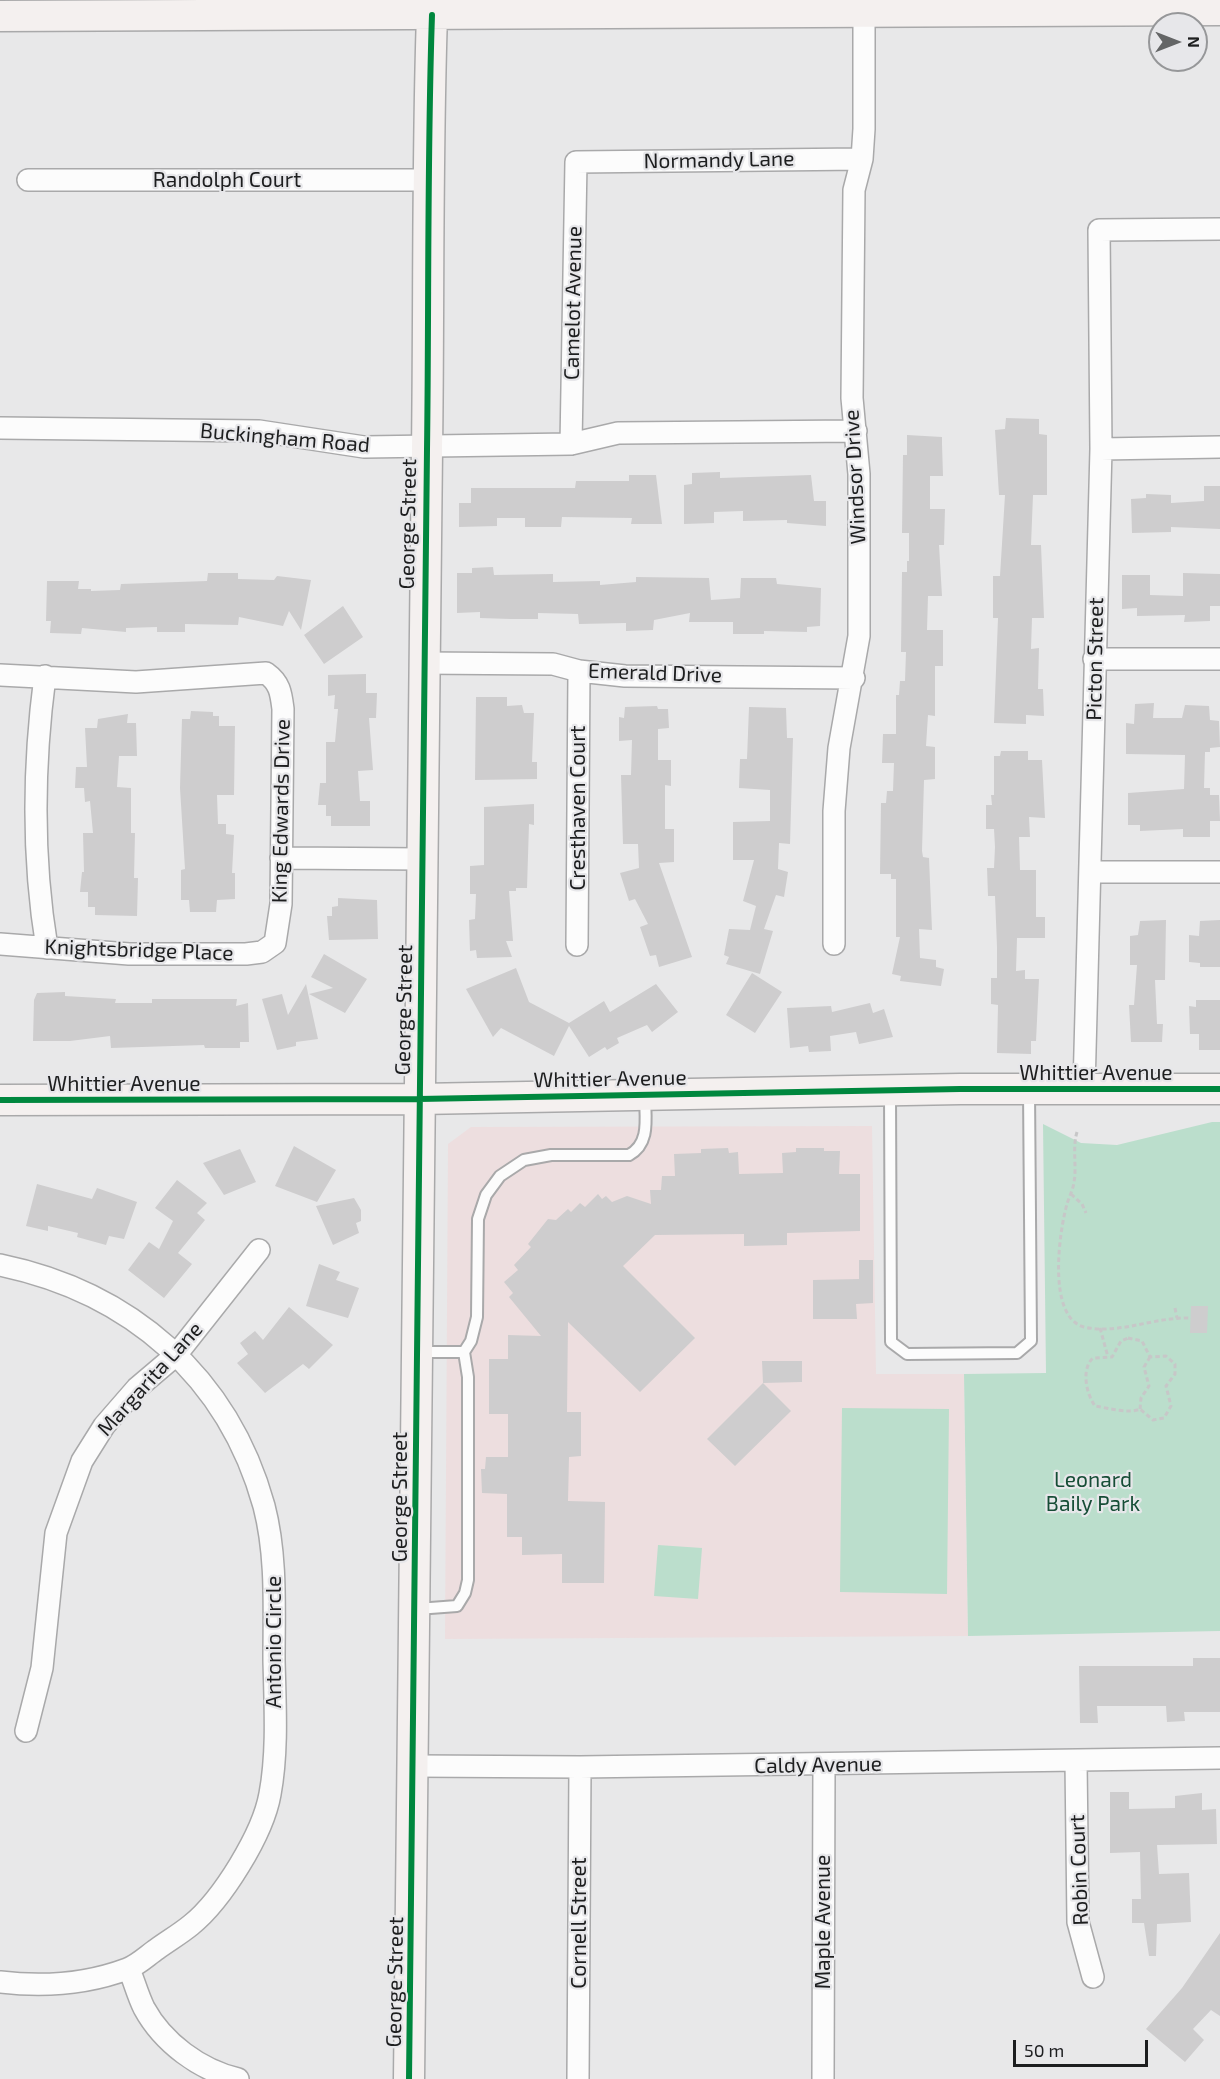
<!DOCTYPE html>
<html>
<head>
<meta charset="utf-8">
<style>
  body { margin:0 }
  #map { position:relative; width:1220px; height:2079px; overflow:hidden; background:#e8e8e9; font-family:"Exo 2",sans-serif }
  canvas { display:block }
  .north { position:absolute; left:1148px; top:12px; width:60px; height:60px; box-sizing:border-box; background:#e7e7ea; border:2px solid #969799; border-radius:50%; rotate:90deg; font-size:16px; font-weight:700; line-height:24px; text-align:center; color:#1d1e1f }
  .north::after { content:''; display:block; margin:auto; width:21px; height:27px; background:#646566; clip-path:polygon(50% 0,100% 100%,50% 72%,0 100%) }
  .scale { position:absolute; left:1013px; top:2040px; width:135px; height:27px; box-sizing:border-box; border:3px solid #1d1e1f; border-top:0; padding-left:8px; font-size:18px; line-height:21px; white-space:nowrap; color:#1d1e1f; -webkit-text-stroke:4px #e7e7ea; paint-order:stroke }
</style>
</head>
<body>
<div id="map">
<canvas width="1220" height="2079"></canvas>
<div class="north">N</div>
<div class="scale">50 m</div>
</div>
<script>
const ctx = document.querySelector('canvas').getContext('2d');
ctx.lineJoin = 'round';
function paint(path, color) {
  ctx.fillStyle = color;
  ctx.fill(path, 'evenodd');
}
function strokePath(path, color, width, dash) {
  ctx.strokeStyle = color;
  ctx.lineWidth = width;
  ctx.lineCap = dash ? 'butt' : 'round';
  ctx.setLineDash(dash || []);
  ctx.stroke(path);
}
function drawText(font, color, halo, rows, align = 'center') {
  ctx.font = font + ' "Exo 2",sans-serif';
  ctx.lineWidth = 4.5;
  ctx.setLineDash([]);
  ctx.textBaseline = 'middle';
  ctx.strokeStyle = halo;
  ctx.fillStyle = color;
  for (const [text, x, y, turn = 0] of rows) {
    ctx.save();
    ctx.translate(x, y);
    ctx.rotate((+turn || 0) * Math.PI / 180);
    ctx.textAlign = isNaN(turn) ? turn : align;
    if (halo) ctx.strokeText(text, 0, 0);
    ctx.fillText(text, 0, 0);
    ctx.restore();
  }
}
paint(new Path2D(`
  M872,1126L876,1374H964L968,1636L445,1639L448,1144L471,1127Z`), '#eddedf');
paint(new Path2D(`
  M1212,1122H1220V1631L968,1636L964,1374L1046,1373L1043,1124L1081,1143L1117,1145Z
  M842,1408L949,1409L947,1594L840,1592Z
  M658,1545L702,1548L698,1599L654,1596Z`), '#bbdecc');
paint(new Path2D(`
  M1006,418L1039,419V434L1047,435V495H1033L1031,545H1041L1044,618H1032L1031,649L1039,648L1038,689H1043L1044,716L1026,715V724L994,723L998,618H993V576H1000L1005,495H999L995,430L1005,429Z
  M907,435L942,437V444L943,476H930V509H945L944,545H939L942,596H928L927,630H943V666H935V716L928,715L926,746L935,747V779L924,780L922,851L923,857L929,858L932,930L919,929L920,958L936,960V967L944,969L941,986L900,981L901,976L892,974L900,937H896V879H891V874H880L881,803H886L887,791H893L894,763H882L883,734H896V695H899L900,681H905L906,652H901L902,572H907V561H909V533H902L903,455H907Z
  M720,472V478L811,475L814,501H826V526L787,523V520L743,521V511L714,512V523L684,524V485L692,484V473Z
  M629,475H656L662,524H631L632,518L562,517L561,527H525V518H497V526L459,527V503H471V488H575L576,481H629Z
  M1204,486H1220V529L1171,527V532L1132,533L1131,499L1146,498V494L1171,495V503L1204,501Z
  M493,567L494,575L553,574V582L600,581V585L636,582V577L709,578L711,600L740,598L741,578H776L777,584L821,588L820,626L807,627V632L764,631V634H733V622H689L690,613L654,620L653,630L626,631V623L579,624L578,614L538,613V619H511L480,618V612L457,613V573H472V568Z
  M208,573H238V579L274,580L277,576L311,580L301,630L289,611L283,626L239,617L238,625L185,624V632H157V627L126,628V632L82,628L81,634L50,633L51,621H46L47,581H79L78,589H91V591L120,590L121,584L207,581Z
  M1183,573L1220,574V606H1210V621L1184,622L1185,615L1137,616V608L1122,609V575H1150V595L1183,596Z
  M343,606L363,637L324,664L304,635Z
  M366,674V693H377L376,718H369L373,770L358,771L360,801H370V826H331V816H326V805H318L320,783H326V742H335L338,709H334L335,695L328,696V675Z
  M476,697H507V706L522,705L524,713H534L532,762H537V779L475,780Z
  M1154,703L1153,718H1182L1185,705L1209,706L1210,720L1219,721L1220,747L1210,748V752H1205L1204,788H1210V795H1219L1220,821H1210V837H1183V829L1140,831V825H1128V793L1184,789L1185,755L1126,754V723L1134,724L1135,704Z
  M657,706L658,709H668L669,728L658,729V760H671V786L665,785V829H674V862L659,863L692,957L659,967L656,955L650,956L640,927L648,924L635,899L629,901L620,873L639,868L638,844H623L621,775H631L632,740L619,741V717L624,718L625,707Z
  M749,707L786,708L787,738H793L790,844L779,843L778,869L788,872L784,897L776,895L764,929L773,931L760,974L726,964L729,957L724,955L729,929L750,930L756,906L743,901L754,860H733V822L770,821V790L739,788L740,759H747Z
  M191,711L213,712V716H219V726H235L234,795H217L218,824H226V834L234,835L232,873H235V899L217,900L216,912H190L189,900H181V870L185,869L180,788L182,719H190Z
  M128,714L127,723H136L137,756H119L117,787L131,788V833H135L134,878H138L137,916L95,915V907H88V892H80L82,872H84L83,833H93L90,801L85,802L84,788H75L76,767H87L85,728H97L98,719Z
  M1001,751H1028V760H1042L1045,818L1029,817L1030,837H1019L1020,870H1036V917H1045V938H1017L1016,971L1025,970V979H1039L1036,1041H1031V1054L997,1053L998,1005L991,1004V978H997V947L995,896H988L987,868H994L995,847L994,829H986V805H992L991,795H994V756H1000Z
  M534,804V825L529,824L527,888H516V891H509L513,941H506L512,957L477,958L476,950L470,951L469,920L475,919L476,894H470V866L484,865V807Z
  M338,898L377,900L378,939L329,940L327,916H332V907L338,906Z
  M1166,920L1165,980H1155L1157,1024H1163L1162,1042H1131L1129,1005H1134L1137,965H1130V936L1138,935L1140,921Z
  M1220,920V967H1200V963L1189,962V935L1199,936L1200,921Z
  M324,954L367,979L345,1013L309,994L333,988L311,977Z
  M516,968L529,1002L569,1023L604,1001L610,1012L656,984L678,1012L652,1032L647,1025L617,1038L619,1043L607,1050L605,1047L589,1057L569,1026L554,1056L501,1028L493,1037L466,989Z
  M752,973L782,992L755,1033L726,1015Z
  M306,984L318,1039L296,1042V1046L277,1050L262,999L282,994L288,1015Z
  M65,992V996L116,999L115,1003H152V999H237L236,1006L248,1003L249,1042H240V1048H205L204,1045L111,1048L110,1036L70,1041H33L34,1000L37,993Z
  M1196,1000H1220V1050H1199V1034H1190L1189,1006L1196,1007Z
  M870,1003L873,1013L884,1009L893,1037L859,1044L856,1032L830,1036L831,1051L809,1052L808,1046L790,1048L787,1008L831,1006L832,1012Z
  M294,1146L336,1170L317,1202L275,1186Z
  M728,1148L729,1153L738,1152L739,1174L783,1173L782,1153L796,1152V1148H824V1151H840L839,1174H860V1231L787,1233V1245L744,1246V1234L655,1235L623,1266L695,1338L640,1392L568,1322L567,1412H581V1456L569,1457L568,1501L605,1502L604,1583H562V1554L522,1555V1537H507V1494L482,1493L481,1469H485L486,1457H508V1414H489V1359H508V1335L541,1336L509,1297L513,1293L504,1282L518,1270L514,1265L531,1247L528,1244L548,1219L556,1220L568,1209L571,1212L580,1203L585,1207L598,1194L602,1199L606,1196L612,1202L627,1196L651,1204L650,1190H661L662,1176H675L674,1154L701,1153V1149Z
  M240,1149L256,1182L224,1195L203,1163Z
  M177,1180L207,1203L197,1213L205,1220L178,1253L192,1264L164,1298L128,1270L149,1242L159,1249L173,1221L155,1208Z
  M37,1184L92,1199L97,1188L137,1202L124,1239L109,1236L106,1245L77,1237L78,1233L48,1226V1231L26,1226Z
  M354,1198L361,1210V1221L356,1223L359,1233L333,1245L316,1206Z
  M859,1260H873V1303L856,1304L857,1319H813V1280L859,1279Z
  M319,1264L340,1272L336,1280L359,1288L348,1318L306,1306Z
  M1191,1306H1208L1207,1333H1190Z
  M289,1307L333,1345L309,1369L303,1364L265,1393L237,1363L248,1354L240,1343L255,1331L263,1340Z
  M762,1361H802V1382L763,1383Z
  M763,1383L791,1411L735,1466L707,1439Z
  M1193,1658H1220V1712H1184L1185,1721L1167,1722L1166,1706H1097L1098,1723H1080L1079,1666H1193Z
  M1110,1792H1129V1809L1175,1808V1796L1202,1793V1810L1216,1809L1217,1844L1157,1845L1159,1874L1189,1873L1191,1922L1157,1924L1156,1956H1149L1144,1923H1132V1899H1141L1140,1852L1110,1853Z
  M1220,1933V2016L1211,2010L1193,2029L1204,2040L1185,2062L1146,2029L1182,1988Z`), '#cecdce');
const lane = new Path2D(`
  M890,1094L891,1342L907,1354L1017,1353L1031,1341L1029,1090
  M421,1352H464
  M417,1609L457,1606L465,1593L468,1580V1377L464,1352L471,1341L477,1317L478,1219L486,1195L500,1176L524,1160L551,1155H629C651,1143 645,1117 645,1096`);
const street = new Path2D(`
  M28,180H427
  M0,428L259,431L364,447L571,444L618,433L856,431
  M571,444L576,162L862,159
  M1101,449L1220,447
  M1094,659H1220
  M421,663L553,664L579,671L625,676L854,678
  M0,675L136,682L266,673C280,683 281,693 283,709L281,904L275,943L262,952L246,954H129L0,944
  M45,676C33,767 32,857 47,948
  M281,858L423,859
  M1090,872H1220
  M834,944V811L839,748L859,636V474L852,398L854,190L862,159L864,129V10
  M577,945L579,671
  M1084,1088L1101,449L1099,230L1220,229
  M0,1265C130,1292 228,1376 264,1506C277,1556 274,1609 274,1660C275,1704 278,1751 270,1794C263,1834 222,1900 191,1925C180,1934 168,1941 157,1949C148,1955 138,1965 127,1969C87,1984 42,1987 0,1982
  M26,1731L42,1668L56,1533L82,1461L104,1426L137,1388L176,1355L259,1250
  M1076,1762L1078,1922L1093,1977
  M415,1766L580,1767L1220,1758
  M129,1969C134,1981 138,1996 144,2008C163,2043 200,2070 238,2079
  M578,2079L580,1767
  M823,2079L824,1765`);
const secondary = new Path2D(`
  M0,16L1220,10
  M0,1100L419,1099L960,1089H1220
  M409,2079C419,1536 417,993 427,450C429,305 427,160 432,15`);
strokePath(lane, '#a9a9aa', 14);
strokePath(street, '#a9a9aa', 24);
strokePath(secondary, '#a9a9aa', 33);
strokePath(new Path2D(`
  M1077,1132C1072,1149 1077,1166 1074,1182C1073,1190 1069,1197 1067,1204C1059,1232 1047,1317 1084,1327C1118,1335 1154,1317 1189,1318
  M1071,1194L1082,1204L1086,1213
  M1175,1308L1177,1318
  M1100,1328L1108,1357
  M1128,1338L1142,1341L1150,1357L1166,1356L1175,1364V1374L1166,1386L1171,1406L1164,1418L1153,1420L1140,1409C1129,1414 1108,1408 1095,1406C1086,1393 1081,1369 1093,1358L1112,1357L1121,1341Z
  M1140,1409L1141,1398L1149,1386L1144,1367L1150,1357`), '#c7c7c8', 3, [4.5, 3]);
strokePath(lane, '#fcfcfc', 10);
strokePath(street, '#fcfcfc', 21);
strokePath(secondary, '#f4f0ef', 30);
strokePath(new Path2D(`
  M0,1100L419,1099L960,1089H1220
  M409,2079C419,1536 417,993 427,450C429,305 427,160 432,15`), '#00873e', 6);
drawText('21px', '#1d1e1f', '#e7e7ea', [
  ["Normandy Lane",719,160,-1],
  ["Randolph Court",227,180],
  ["Camelot Avenue",573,303,-89],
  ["Buckingham Road",285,438,5],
  ["Windsor Drive",855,477,-93],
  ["George Street",408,524,-89],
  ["Picton Street",1095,659,-89],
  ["Emerald Drive",655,673,2],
  ["Cresthaven Court",578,808,-90],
  ["King Edwards Drive",281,811,-89],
  ["Knightsbridge Place",139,950,2],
  ["George Street",404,1010,-89],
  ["Whittier Avenue",1096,1073],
  ["Whittier Avenue",610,1079,-1],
  ["Whittier Avenue",124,1084],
  ["Margarita Lane",150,1379,-48],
  ["George Street",400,1497,-90],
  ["Antonio Circle",274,1642,-90],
  ["Caldy Avenue",818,1765,-1],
  ["Robin Court",1079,1870,-92],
  ["Maple Avenue",823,1922,-90],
  ["Cornell Street",579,1923,-90],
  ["George Street",395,1982,-89]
]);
drawText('21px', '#164d36', '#e7e7ea', [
  ["Leonard",1093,1480],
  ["Baily Park",1093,1504]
]);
</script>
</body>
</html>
